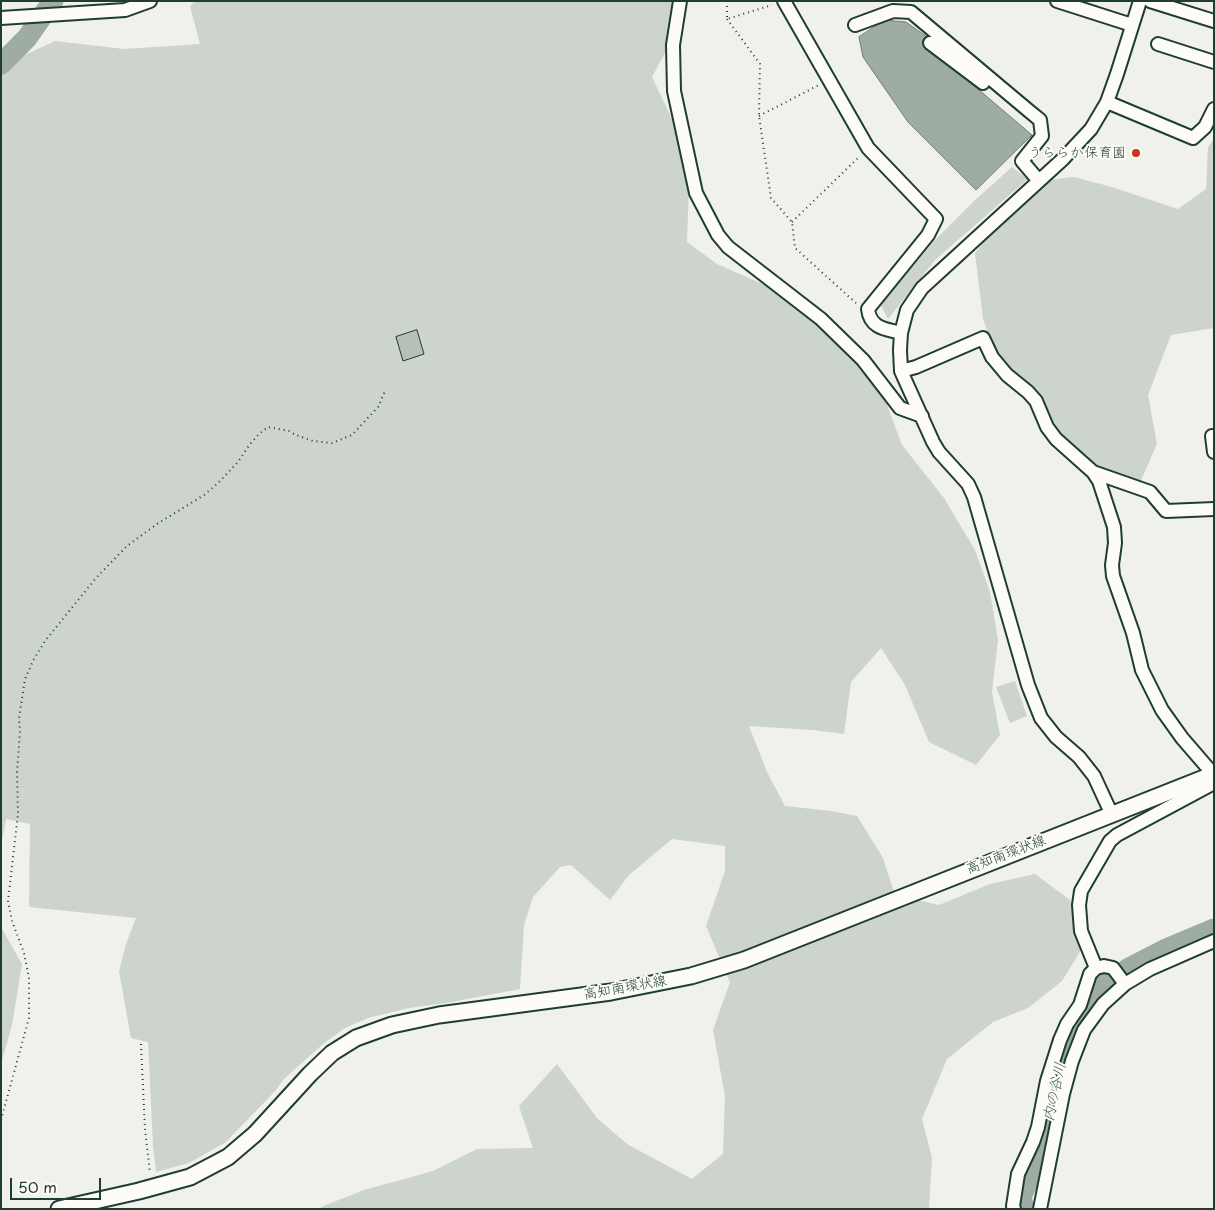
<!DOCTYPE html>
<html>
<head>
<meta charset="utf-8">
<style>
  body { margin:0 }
  #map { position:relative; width:1215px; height:1210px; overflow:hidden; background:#f0f1eb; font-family:"Playpen Sans",sans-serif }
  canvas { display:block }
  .frame { position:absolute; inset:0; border:2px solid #1f3d34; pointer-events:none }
  .scale { position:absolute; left:10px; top:1178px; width:91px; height:22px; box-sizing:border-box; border:2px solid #1f3d34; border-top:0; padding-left:6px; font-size:15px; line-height:18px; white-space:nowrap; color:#1f3d34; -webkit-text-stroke:4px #fdfcf7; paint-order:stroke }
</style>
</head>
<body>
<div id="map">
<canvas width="1215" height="1210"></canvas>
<div class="frame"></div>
<div class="scale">50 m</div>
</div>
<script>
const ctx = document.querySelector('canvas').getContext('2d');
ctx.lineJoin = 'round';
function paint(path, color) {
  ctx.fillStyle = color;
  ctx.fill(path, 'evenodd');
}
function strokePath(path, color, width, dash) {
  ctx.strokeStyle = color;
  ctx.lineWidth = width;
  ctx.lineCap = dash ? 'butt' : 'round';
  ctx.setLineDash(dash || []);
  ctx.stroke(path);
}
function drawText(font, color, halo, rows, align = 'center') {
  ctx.font = font + ' "Playpen Sans","Klee One",sans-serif';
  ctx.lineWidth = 4;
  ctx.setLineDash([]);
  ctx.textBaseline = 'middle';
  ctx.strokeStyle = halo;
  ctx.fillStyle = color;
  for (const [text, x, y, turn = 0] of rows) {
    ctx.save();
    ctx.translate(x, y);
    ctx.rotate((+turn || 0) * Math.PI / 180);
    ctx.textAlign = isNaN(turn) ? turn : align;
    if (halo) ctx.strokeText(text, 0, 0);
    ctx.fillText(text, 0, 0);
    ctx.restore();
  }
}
paint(new Path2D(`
  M195,1H675L667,49L652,77L675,125L689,188L687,242L717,264L776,290L833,338L881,389L902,445L944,498L975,550L990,592L998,640L992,692L1000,735L976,765L929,742L905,685L881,648L851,682L844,734L813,730L749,726L767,772L785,806L831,811L857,816L883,858L895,895L939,905L990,884L1035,874L1070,900L1080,924L1084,945L1062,981L1028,1008L993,1022L947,1059L922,1119L932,1158L929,1209H321V1207L364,1190L433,1171L477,1149L533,1148L519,1106L557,1064L597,1118L627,1144L692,1179L723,1154L725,1096L713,1030L730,982L706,926L725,871V846L672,839L629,875L610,900L571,865L560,867L533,897L524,925L520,989L446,1003L409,1008L368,1018L345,1028L323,1044L284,1079L276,1090L226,1142L189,1163L156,1172L153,1146L148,1042L131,1038L119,971L126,944L136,918L29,907L30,824L6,819L1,845V66L55,41L124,49L200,44L190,6Z
  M1214,139V328L1171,335L1148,395L1157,444L1138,487L1106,476L1069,447L1036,394L996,355L983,319L975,253L987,238L1011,217L1048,180L1074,177L1112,187L1178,209L1206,189L1208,147Z
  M1012,167L1028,179L935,260L888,319L881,305L935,240L974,201Z
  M1015,681L1027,716L1010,723L996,687Z
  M1,927L22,964L12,1025L1,1064Z`), '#cdd3cd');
const water = new Path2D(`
  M885,20L906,22L927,37L924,43L1032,135L976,190L908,122L863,57L859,37Z`);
paint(water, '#9faca4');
strokePath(water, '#6c8077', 1);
strokePath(new Path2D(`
  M1,64L27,38L53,1
  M1024,1209L1021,1197L1034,1167L1046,1130L1059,1062L1075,1026L1098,990L1129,968L1164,950L1214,929`), '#9faca4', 21);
const building = new Path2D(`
  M417,330L424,354L403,361L396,337Z`);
paint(building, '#b6bfb8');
strokePath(building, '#1f3d34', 1);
const minor = new Path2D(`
  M680,1L673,45L674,91L696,193L718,235L728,247L821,319L863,360L900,408L922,416
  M784,1L868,148L936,219L928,235L868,309C870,328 885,329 901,333
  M1057,1L1132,25
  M1150,1L1214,21
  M1,18L125,10L150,1
  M855,25L893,11L911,12L1029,111L1040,120L1042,136L1022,161L1039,181
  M930,43L983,83
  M1158,44L1214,62
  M1107,102L1193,138L1205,127L1214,109
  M901,371L916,367L983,338L992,357L1007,375L1028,392L1036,401L1047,427L1056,439L1093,472L1099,481L1114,527L1115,543L1112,565L1113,576L1133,633L1142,670L1162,710L1182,738L1214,775
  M1212,436L1214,452
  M1093,472L1150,492L1166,511L1214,509
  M1112,815L1094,776L1079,757L1056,737L1041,718L1028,685L974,497L968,484L939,452L933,442L901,371L900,350L901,333L907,310L922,288L1063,159L1091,129L1107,102L1117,74L1140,1
  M1096,968L1081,931L1079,905L1081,891L1110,841L1117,835L1214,783
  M1014,1209L1013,1206L1018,1174L1033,1142L1038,1127L1047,1081L1060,1040L1067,1024L1080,1005L1090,974L1096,968L1104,966L1113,968L1125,984
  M1040,1209L1063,1094L1072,1061L1084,1030L1103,1004L1125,984L1150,969L1214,941`);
const major = new Path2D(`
  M59,1209L139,1191L190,1177L228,1157L255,1134L310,1074L332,1053L356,1038L392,1025L439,1015L611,992L691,976L744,960L1214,774`);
strokePath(minor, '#1f3d34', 16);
strokePath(major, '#1f3d34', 19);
strokePath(new Path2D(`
  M727,1V19L772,5
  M727,19L760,64L759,116L771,198L792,222L795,248L857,304
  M759,116L819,85
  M792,222L860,156
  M141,1044L145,1129L150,1173
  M1,1120L29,1018V978L24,953L12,921L8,901L18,814L17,772L20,731L19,718L25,679L34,659L45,641L96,578L127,546L157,524L204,495L218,483L238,462L250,444L259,434L268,427L289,431L296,435L313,441L332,443L352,435L378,407L385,391`), '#1f3d34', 2, [1, 4]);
strokePath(minor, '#fdfcf7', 12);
strokePath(major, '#fdfcf7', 15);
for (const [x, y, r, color] of [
  [1136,153,5,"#c8321e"]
]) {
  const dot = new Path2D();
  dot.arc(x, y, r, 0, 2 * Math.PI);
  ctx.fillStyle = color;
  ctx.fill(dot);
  strokePath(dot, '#fdfcf7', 2);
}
drawText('14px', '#1f3d34', '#fdfcf7', [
  ["うららか保育園",1126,153]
], 'right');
drawText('14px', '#1f3d34', '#fdfcf7', [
  ["高知南環状線",1006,855,-21],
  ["高知南環状線",625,988,-10]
]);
drawText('italic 15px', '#455e56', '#fdfcf7', [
  ["内の谷川",1055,1092,-78]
]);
</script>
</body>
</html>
